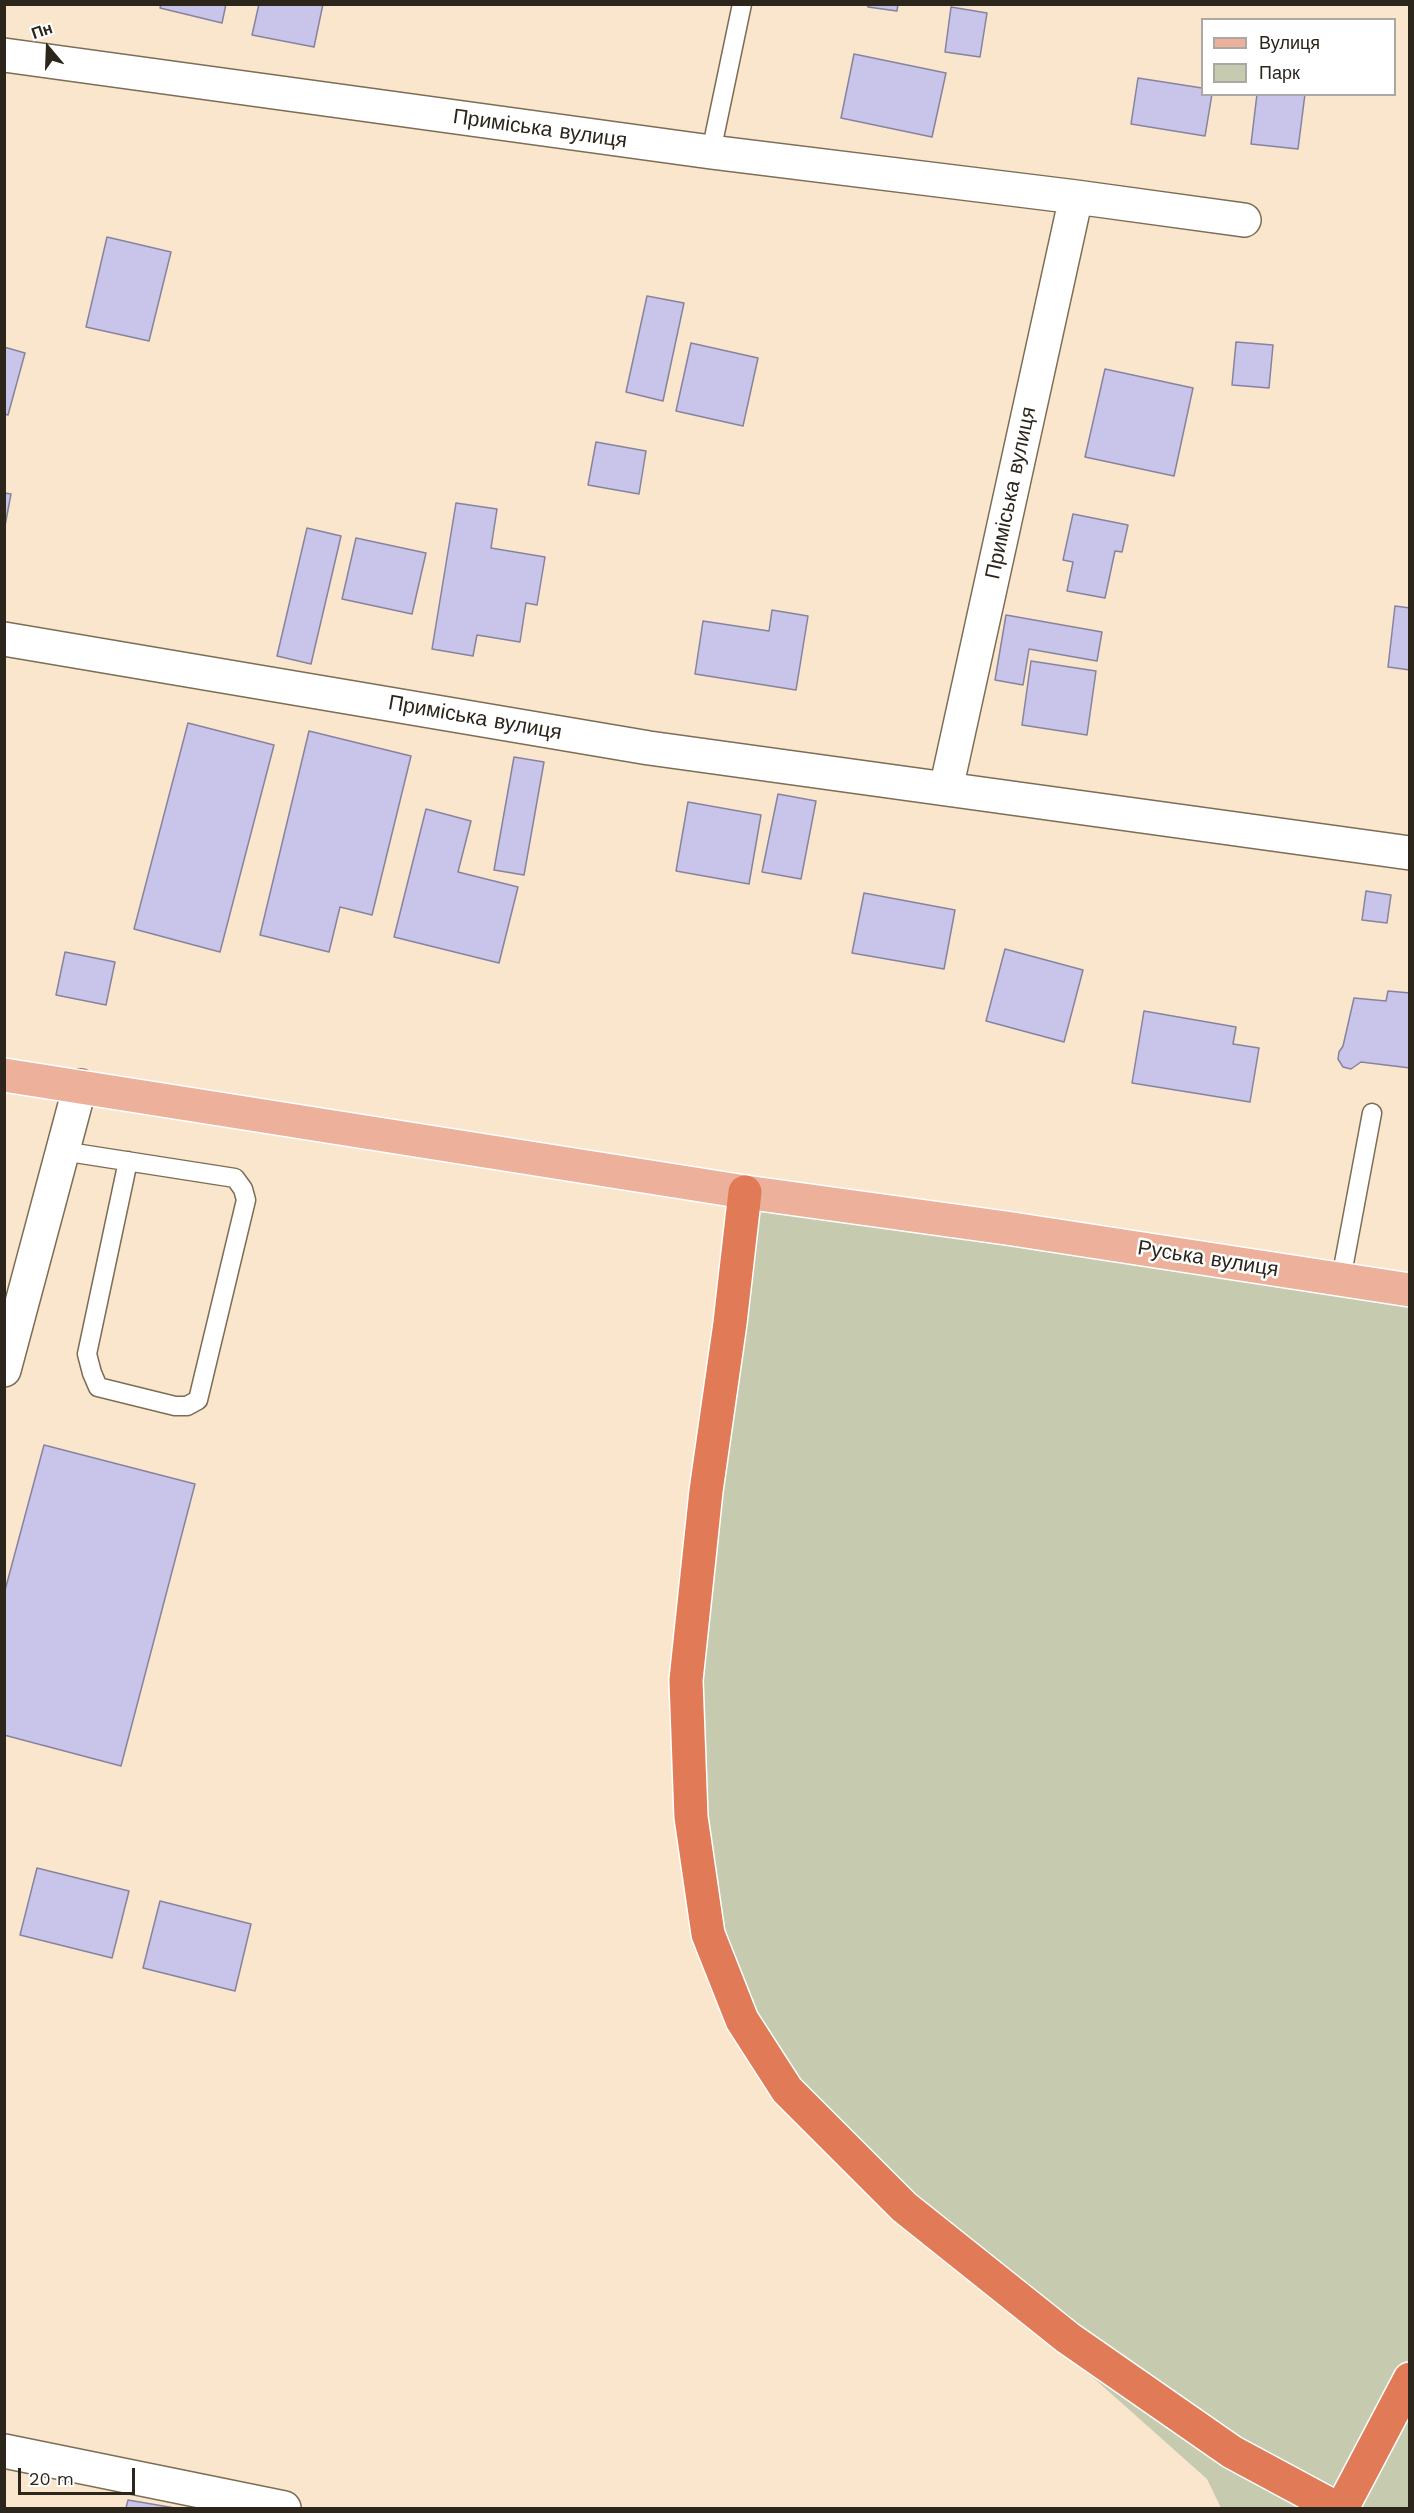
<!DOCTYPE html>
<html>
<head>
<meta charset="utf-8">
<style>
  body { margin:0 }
  #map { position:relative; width:1414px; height:2513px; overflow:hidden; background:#f9e6cd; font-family:"Work Sans",sans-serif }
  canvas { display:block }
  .frame { position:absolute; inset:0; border:6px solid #2c251c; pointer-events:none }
  .legend { position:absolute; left:1201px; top:18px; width:195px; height:78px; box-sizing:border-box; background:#fff; border:2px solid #aba8a4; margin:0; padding:8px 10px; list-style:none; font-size:18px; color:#2c251c }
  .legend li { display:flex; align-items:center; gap:12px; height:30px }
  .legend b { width:30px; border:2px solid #aba8a4 }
  .north { position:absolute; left:18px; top:18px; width:60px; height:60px; -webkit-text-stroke:4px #fff; paint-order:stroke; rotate:341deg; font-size:16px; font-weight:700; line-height:24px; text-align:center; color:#2c251c }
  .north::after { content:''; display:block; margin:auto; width:21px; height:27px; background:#2c251c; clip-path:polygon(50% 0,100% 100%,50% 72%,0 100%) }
  .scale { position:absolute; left:18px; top:2468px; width:117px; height:27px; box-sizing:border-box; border:3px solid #2c251c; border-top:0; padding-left:8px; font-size:18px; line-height:21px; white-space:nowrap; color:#2c251c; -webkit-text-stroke:4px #fff; paint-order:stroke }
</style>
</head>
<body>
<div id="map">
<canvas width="1414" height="2513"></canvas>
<div class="frame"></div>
<ul class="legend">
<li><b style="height:8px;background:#edb09a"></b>Вулиця</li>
<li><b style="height:16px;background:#c6caae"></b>Парк</li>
</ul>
<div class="north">Пн</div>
<div class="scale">20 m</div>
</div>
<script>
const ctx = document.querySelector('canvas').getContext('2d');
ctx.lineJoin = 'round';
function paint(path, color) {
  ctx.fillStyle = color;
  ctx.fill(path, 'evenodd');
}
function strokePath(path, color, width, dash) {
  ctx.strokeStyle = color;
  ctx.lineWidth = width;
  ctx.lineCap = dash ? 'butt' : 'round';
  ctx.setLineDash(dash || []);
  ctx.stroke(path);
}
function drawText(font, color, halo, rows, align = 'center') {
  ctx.font = font + ' "Work Sans",sans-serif';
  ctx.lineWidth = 5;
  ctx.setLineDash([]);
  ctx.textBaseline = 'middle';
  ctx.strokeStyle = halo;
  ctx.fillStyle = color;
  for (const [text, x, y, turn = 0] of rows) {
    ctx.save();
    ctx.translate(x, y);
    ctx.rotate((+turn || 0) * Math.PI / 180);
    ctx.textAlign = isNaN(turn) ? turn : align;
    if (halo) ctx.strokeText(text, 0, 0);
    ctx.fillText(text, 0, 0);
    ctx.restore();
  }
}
paint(new Path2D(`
  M738,1184L1409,1278V2508H1221L1207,2479L796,2113L680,1818Z`), '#c6caae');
const building = new Path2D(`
  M161,4H226L222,23L160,8Z
  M259,4H323L314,47L252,35Z
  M868,4H898L897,11L868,7Z
  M951,7L987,13L980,57L945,52Z
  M854,54L946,73L932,137L841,118Z
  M1138,78L1202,88V94H1212L1205,136L1131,124Z
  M1257,94H1305L1298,149L1251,144Z
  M107,237L171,252L149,341L86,327Z
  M647,296L684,303L663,401L626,392Z
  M1236,342L1273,345L1269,388L1232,385Z
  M691,343L758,358L743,426L676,411Z
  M4,347L25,353L8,415L4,414Z
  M1105,369L1193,388L1174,476L1085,457Z
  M596,442L646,451L639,494L588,485Z
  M4,493L11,494L4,531Z
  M456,503L497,509L491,548L545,557L537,605L526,603L520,642L477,635L473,656L432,649Z
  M1073,514L1128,525L1122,552L1115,551L1105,598L1067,591L1073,562L1063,560Z
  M307,528L341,536L311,664L277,656Z
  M356,538L426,553L412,614L342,599Z
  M1395,606L1410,608V670L1388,667Z
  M772,610L808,616L796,690L695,674L703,621L769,631Z
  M1006,615L1102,632L1097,661L1029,649L1023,685L995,680Z
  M1031,661L1096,671L1087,735L1022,725Z
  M188,723L274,745L220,952L134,929Z
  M309,731L411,756L372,915L340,907L329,952L260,935Z
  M514,757L544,762L524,875L494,870Z
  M778,794L816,801L801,879L762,872Z
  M688,802L761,815L749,884L676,871Z
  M426,809L471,821L458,872L518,887L499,963L394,937Z
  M1366,891L1391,895L1387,923L1362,920Z
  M864,893L955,910L944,969L852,953Z
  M1005,949L1083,970L1064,1042L986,1021Z
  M65,952L115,962L106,1005L56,995Z
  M1388,991L1410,993V1068L1361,1062L1351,1069L1343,1067L1338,1059L1339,1052L1343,1046L1354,998L1386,1001Z
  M1144,1011L1236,1027L1233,1044L1259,1048L1250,1102L1132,1083Z
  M44,1445L195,1484L121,1766L4,1735V1594Z
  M37,1868L129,1891L112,1958L20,1935Z
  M160,1901L251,1924L235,1991L143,1968Z
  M128,2500L175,2508H126Z`);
paint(building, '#c9c4ea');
strokePath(building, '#87839e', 1.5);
const lane = new Path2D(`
  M711,152L742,4
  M62,1151L235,1178L243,1189L246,1200L198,1400L187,1406H175L98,1387L92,1373L87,1354L128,1161
  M1341,1279L1372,1113`);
const street = new Path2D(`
  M4,55L711,152L1076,197L1244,220
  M4,639L649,748L1410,853
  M946,789L1076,197
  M4,1370L80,1086
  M4,2451L284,2508`);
const primary = new Path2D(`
  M4,1075L745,1192L1006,1228L1410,1290`);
const highway = new Path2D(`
  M745,1192L730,1323L706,1491L686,1680L691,1817L708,1934L742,2020L787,2090L904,2207L1068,2338L1232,2452L1336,2508
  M1342,2508L1410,2379`);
strokePath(lane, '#7d6d56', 21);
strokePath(street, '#7d6d56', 36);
strokePath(primary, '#fff', 36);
strokePath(highway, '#fff', 36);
strokePath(lane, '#fff', 18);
strokePath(street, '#fff', 33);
strokePath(primary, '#edb09a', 33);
strokePath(highway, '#e17b57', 33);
drawText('21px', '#2c251c', '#fff', [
  ["Приміська вулиця",540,129,8],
  ["Приміська вулиця",1011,493,-78],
  ["Приміська вулиця",475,718,10],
  ["Руська вулиця",1208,1259,9]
]);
</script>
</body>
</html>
